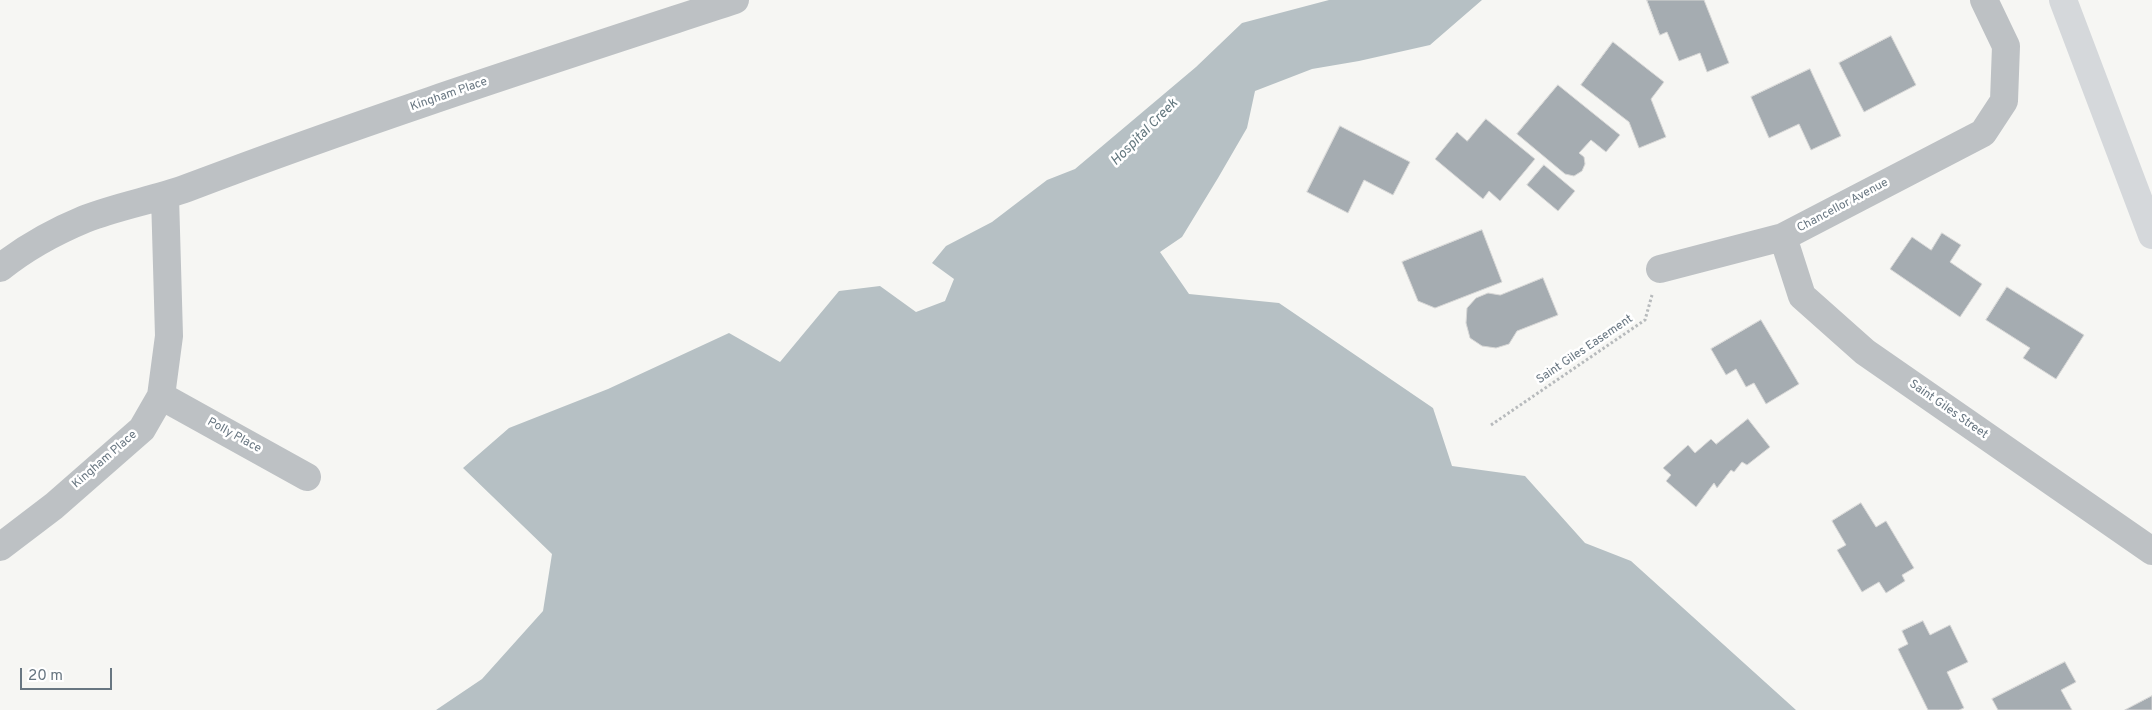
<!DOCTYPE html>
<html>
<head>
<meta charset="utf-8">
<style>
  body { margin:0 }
  #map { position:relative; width:2152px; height:710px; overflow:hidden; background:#f6f6f3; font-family:Overpass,sans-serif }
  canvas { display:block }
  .scale { position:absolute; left:20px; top:668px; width:92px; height:22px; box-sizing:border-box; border:2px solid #687681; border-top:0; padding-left:6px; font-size:15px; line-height:18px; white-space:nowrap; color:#687681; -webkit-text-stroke:4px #fff; paint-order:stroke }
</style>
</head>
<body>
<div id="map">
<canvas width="2152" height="710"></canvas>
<div class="scale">20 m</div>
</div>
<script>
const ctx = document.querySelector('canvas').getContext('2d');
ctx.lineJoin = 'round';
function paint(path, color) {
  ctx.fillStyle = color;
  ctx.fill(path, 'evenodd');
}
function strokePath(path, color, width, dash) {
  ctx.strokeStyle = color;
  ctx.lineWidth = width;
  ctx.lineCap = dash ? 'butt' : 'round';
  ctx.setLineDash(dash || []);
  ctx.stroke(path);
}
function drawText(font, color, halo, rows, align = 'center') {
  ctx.font = font + ' Overpass,sans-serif';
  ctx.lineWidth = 5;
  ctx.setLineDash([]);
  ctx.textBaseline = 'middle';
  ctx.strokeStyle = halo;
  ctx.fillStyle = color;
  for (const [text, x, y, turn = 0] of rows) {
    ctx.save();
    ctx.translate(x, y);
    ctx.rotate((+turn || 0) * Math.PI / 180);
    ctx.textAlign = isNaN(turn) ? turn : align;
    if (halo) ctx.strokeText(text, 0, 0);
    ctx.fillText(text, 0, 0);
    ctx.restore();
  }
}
paint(new Path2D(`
  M1329,0H1482L1430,45L1359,61L1312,69L1255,91L1247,128L1218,178L1182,237L1160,252L1189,294L1279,303L1433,408L1452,466L1525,476L1585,543L1631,561L1796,710H436L482,679L543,611L552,554L463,468L509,428L608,389L729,333L780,362L839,291L880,286L916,312L945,301L954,279L932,263L946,246L992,222L1047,180L1075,169L1196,67L1242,23Z`), '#b6c0c4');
const building = new Path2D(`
  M1647,0H1704L1729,63L1707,72L1700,53L1679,61L1667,32L1660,35Z
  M1891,36L1916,85L1864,112L1839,63Z
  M1613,42L1664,82L1651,99L1666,137L1639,148L1629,122L1581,85Z
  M1810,69L1841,136L1811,150L1799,124L1769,138L1751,97Z
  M1558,85L1620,135L1606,152L1591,140L1579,153L1584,157L1585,164L1582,171L1574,176L1565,174L1517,134Z
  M1486,119L1535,159L1500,201L1489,191L1483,199L1435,159L1457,132L1467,141Z
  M1340,126L1410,162L1393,195L1364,180L1348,213L1307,192Z
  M1544,165L1575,191L1558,211L1527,185Z
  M1482,230L1502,282L1435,308L1418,301L1402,262Z
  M1942,233L1961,245L1950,262L1982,284L1960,317L1890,269L1912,237L1931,250Z
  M1543,278L1558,315L1517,331L1509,344L1496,348L1482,346L1470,338L1466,323L1467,308L1476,298L1488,293L1500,295Z
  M2007,287L2084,335L2056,379L2023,358L2030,348L1986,320Z
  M1761,320L1799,384L1766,404L1754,383L1746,387L1736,369L1726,375L1711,349Z
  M1748,419L1770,447L1747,465L1742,462L1734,472L1731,470L1717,488L1714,483L1696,507L1666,481L1671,475L1663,468L1688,445L1695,453L1711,439L1716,444Z
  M1861,503L1876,527L1886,521L1914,568L1902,575L1905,581L1886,593L1879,582L1862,592L1837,550L1846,545L1832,521Z
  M1923,621L1930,635L1950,625L1968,662L1947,672L1964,708L1959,710H1928L1898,649L1908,644L1902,631Z
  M2065,662L2076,682L2061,690L2072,710H1998L1992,699Z
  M2152,696V710H2125Z`);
paint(building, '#a5acb1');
strokePath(building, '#d7d7d6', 1);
strokePath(new Path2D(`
  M1491,425L1645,320L1652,295`), '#b7babc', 3, [2.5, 2.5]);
strokePath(new Path2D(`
  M1783,237L1802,296L1865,352L2152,551
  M0,268C25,248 56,231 85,219C118,206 154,200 187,188C368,119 552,60 735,0
  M1660,269L1783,237L1983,133L2004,101L2006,46L1984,0
  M161,396L307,477
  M0,547L54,506L142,429L161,396L169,336L165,196`), '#bdc1c4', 28);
strokePath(new Path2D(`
  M2063,0L2152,235`), '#d5d8db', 28);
drawText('12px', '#687681', '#fff', [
  ["Kingham Place",449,95,-19],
  ["Chancellor Avenue",1843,206,-28],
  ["Saint Giles Easement",1585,350,-34],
  ["Saint Giles Street",1948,410,35],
  ["Polly Place",234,436,29],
  ["Kingham Place",105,460,-41]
]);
drawText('italic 14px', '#63777e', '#fff', [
  ["Hospital Creek",1145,133,-45]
]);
</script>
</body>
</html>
